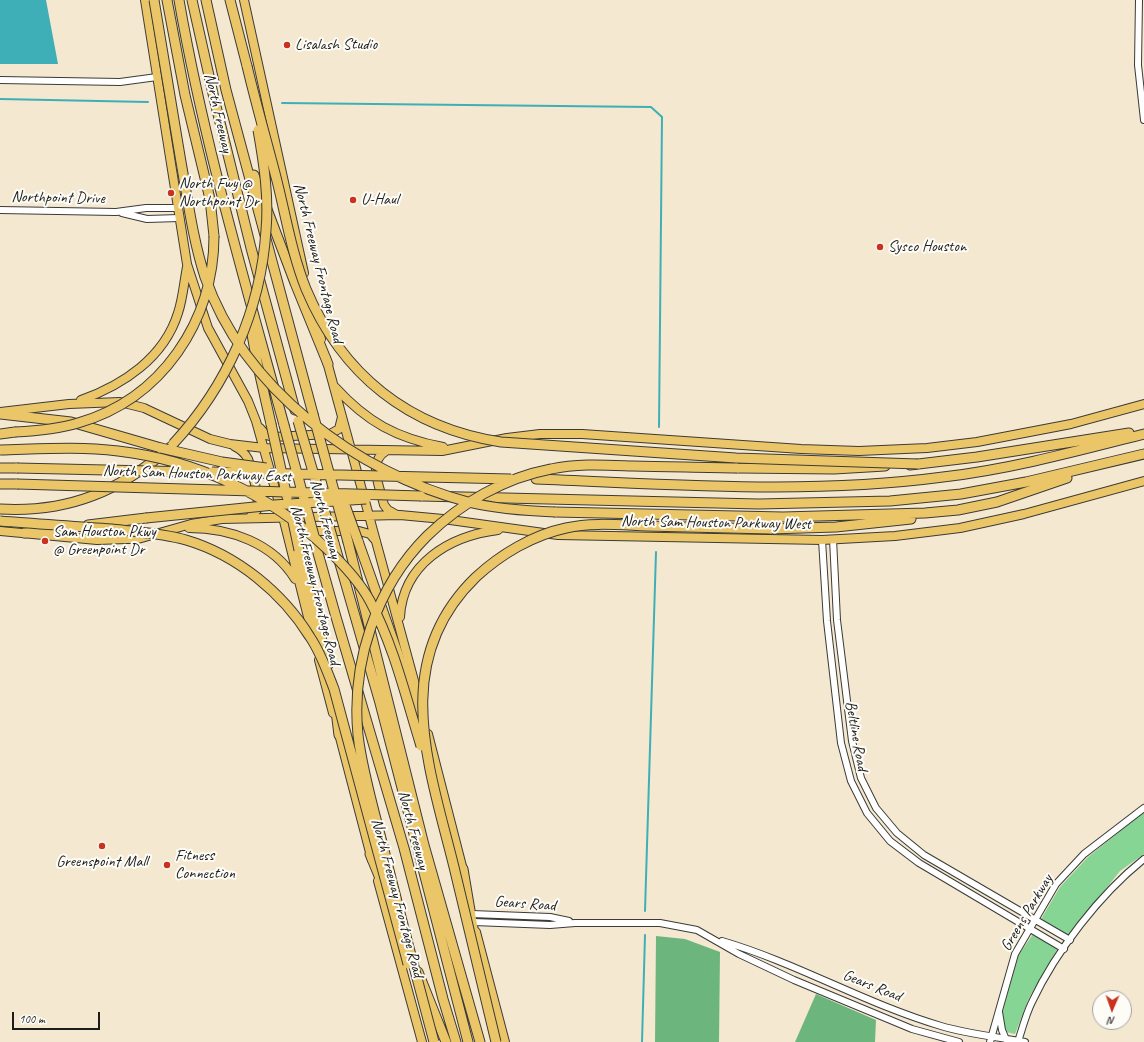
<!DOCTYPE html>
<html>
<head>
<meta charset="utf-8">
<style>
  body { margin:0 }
  #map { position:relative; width:1144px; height:1042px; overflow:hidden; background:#f4e8d1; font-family:Caveat,sans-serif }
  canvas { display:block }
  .north { position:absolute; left:1092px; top:990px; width:40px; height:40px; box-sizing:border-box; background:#fdfcf7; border:1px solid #a3a29f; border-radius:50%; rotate:182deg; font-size:11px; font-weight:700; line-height:16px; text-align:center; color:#1c1c1c }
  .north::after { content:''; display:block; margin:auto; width:14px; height:18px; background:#c8321e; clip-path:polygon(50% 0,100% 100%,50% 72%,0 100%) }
  .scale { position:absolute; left:12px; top:1012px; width:88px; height:18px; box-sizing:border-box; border:2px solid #1c1c1c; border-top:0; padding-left:5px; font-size:12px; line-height:14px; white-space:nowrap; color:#1c1c1c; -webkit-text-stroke:3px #fdfcf7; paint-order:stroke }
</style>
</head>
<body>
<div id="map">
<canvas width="1144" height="1042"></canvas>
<div class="north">N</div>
<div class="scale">100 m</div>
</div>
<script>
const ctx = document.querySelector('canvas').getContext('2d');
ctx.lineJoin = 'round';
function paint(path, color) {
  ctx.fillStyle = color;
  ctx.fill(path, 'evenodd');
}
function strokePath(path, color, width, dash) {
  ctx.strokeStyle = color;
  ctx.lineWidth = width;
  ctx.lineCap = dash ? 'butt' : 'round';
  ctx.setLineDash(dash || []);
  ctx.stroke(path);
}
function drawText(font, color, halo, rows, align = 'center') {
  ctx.font = font + ' Caveat,sans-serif';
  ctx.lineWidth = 4;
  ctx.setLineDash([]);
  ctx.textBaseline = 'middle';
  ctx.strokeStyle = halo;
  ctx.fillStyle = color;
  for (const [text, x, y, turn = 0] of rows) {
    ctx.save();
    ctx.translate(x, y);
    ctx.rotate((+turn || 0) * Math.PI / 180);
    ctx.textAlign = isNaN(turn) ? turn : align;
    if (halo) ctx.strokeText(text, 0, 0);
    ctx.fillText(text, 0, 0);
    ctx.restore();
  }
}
paint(new Path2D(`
  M1144,812V854L1120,871L1068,936L1041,919L1060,887L1088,857Z
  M1033,934L1058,948L1029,998L1015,1034L1006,1032L1002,1014L1018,956Z`), '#86d594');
paint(new Path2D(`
  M656,936L685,939L720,952L719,1042H655Z
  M816,994L876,1020L875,1042H795Z`), '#6cb67e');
paint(new Path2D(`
  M0,0H46L58,64H0Z`), '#3eafb6');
strokePath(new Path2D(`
  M0,99L148,102
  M282,103L651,107L662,117L659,427
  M645,911L656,552
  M642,1042L645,935`), '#3eafb6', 2);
const minor = new Path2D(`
  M1139,0L1138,65L1144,120
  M0,80L120,82L157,77
  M0,210L116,212L146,208H178
  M122,213L147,219L179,218
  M833,539L837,620L852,741L861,778L876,808L897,833L924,855L1070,940
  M822,540L827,621L841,743L851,781L867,813L890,841L919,863L1064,949
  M472,914L550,917L569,921
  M474,922L550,925L575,923H660L697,930L739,954L794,980L912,1029L959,1042
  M722,941C797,963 866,1004 941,1026C968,1034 997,1037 1025,1042
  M999,1012L1002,1030L1007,1042
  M990,1042L1015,954L1056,884L1084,854L1144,808
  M1018,1042C1022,1029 1026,1014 1032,1002C1056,951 1100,894 1144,859`);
const major = new Path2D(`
  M145,0L187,264L208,328L248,401L256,421L283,517L314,641
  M244,0L304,273
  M314,311L321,339
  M326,358L422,710
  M335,387C367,422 396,438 443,447
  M81,400C123,385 164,358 178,313C183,298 184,282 187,267
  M0,412L69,404L120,402L144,408L210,439L230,444L264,448L442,451L507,438L540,434H582L801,449L859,451L927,448L977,442L1071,424L1144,404
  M260,428L266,435L273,437L330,434L339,429L342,417
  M234,446C240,449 245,453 248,459C252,470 260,499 257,510L249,518
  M386,451C367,462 380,487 384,505L388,510L397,515
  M189,528C230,528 273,543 295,579
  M0,531L97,540L127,539H138L191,524L222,519L400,515L443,519L558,535L822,540L895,536L960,528L1024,514L1144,481
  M293,541L299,534L310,531H359L370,534L376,541
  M400,617C403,564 449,536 498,530
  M319,660L333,713
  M338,730L372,860
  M428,734L464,874
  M378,881L422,1042
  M476,932L505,1042`);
const highway = new Path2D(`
  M167,0L185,95L210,199L214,236
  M179,0C204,144 246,285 284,425
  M192,0L214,98L251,248L295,410
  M206,0L226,90L313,414
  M230,0L247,66
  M254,175L295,283L328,364
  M249,318L257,362L271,424
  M0,414L71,422L161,448
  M0,434L15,432
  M910,465L977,457L1129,433
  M0,468H17
  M737,468L834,469L885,466
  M536,479C671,484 808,495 943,477C1011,469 1077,451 1144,434
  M0,484H17
  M421,496L759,504L890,501L961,494L1026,482L1144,454
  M0,509C69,513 120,491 172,446
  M555,512L783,517L925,513L958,510L997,502L1067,478
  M88,525L146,518
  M770,529L836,527L911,519
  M24,533L64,528
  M358,541L422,722
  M348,542L424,845L480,1042
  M334,543L380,703L468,1042
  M316,546L336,617L404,848L443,999L456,1042
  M299,550L328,665
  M335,703L339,735
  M370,854L384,888
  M463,869L475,940
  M418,972L446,1042`);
strokePath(minor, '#3c3b37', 8);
strokePath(major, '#3c3b37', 10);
strokePath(highway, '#3c3b37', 11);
strokePath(minor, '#fff', 6);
strokePath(major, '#ebc669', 8);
strokePath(highway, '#ebc669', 9);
const highwayBridge = new Path2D(`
  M154,0C163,54 172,108 181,162C188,201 193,240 205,277C244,389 357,473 468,502C497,509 526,511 555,512
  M247,66C256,104 267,142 277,181C286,217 292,254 306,289C342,375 409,428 501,442L736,458L918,464
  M313,414L348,542
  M298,421L334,543
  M271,424L287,497
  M284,425L314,536
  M15,432C36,431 58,429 78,423C162,399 214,321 214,236
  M173,444C227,386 261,310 266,230C269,197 264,164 258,130
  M161,448L222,462L266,468
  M0,450C39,449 79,446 118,451C196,460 269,494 326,548C342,563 359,581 370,601C394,646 406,698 421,746
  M17,468L195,472
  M212,472L511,479
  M17,484L421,496
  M342,497L358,541
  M292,517L299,550
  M146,518L274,505L366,499
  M0,521C37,524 74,526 112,529C137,532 162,533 186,540C237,555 283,593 310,637C321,653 327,671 334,689L408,964
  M434,1042C418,982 402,922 387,862C377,820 363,777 358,735C351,663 376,587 427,536C461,503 504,478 551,469C578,463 606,465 633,466C668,467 703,467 737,468
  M496,1042C482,984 468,925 454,867C429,766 389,661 476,577C501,554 533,535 566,528C592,522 620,525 646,526C688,527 729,528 770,529`);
strokePath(highwayBridge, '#3c3b37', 11, []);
strokePath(highwayBridge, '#ebc669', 9);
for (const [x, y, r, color] of [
  [287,45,4,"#c8321e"],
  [171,193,4,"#c8321e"],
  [353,200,4,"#c8321e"],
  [880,247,4,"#c8321e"],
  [45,541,4,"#c8321e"],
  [102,846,4,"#c8321e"],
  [167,865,4,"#c8321e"]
]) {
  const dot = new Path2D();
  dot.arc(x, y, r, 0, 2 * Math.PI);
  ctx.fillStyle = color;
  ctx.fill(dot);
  strokePath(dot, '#fdfcf7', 1.5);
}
drawText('16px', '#1c1c1c', '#fdfcf7', [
  ["Lisalash Studio",295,45],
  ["North Fwy @",179,184],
  ["Northpoint Dr",179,202],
  ["U-Haul",361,200],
  ["Sysco Houston",888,247],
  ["Sam Houston Pkwy",53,532],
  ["@ Greenpoint Dr",53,550],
  ["Fitness",175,856],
  ["Connection",175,874],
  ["Greenspoint Mall",102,862,"center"]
], 'left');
drawText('16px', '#1c1c1c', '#fdfcf7', [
  ["North Freeway",218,113,77],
  ["Northpoint Drive",58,198,1],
  ["North Freeway Frontage Road",318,263,76],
  ["North Sam Houston Parkway East",197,474,2],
  ["North Freeway",325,519,75],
  ["North Sam Houston Parkway West",716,523,1],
  ["North Freeway Frontage Road",315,585,76],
  ["Beltline Road",856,736,80],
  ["North Freeway",413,830,75],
  ["North Freeway Frontage Road",397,898,75],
  ["Gears Road",525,904,4],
  ["Greens Parkway",1027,913,-59],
  ["Gears Road",872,986,22]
]);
</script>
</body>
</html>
